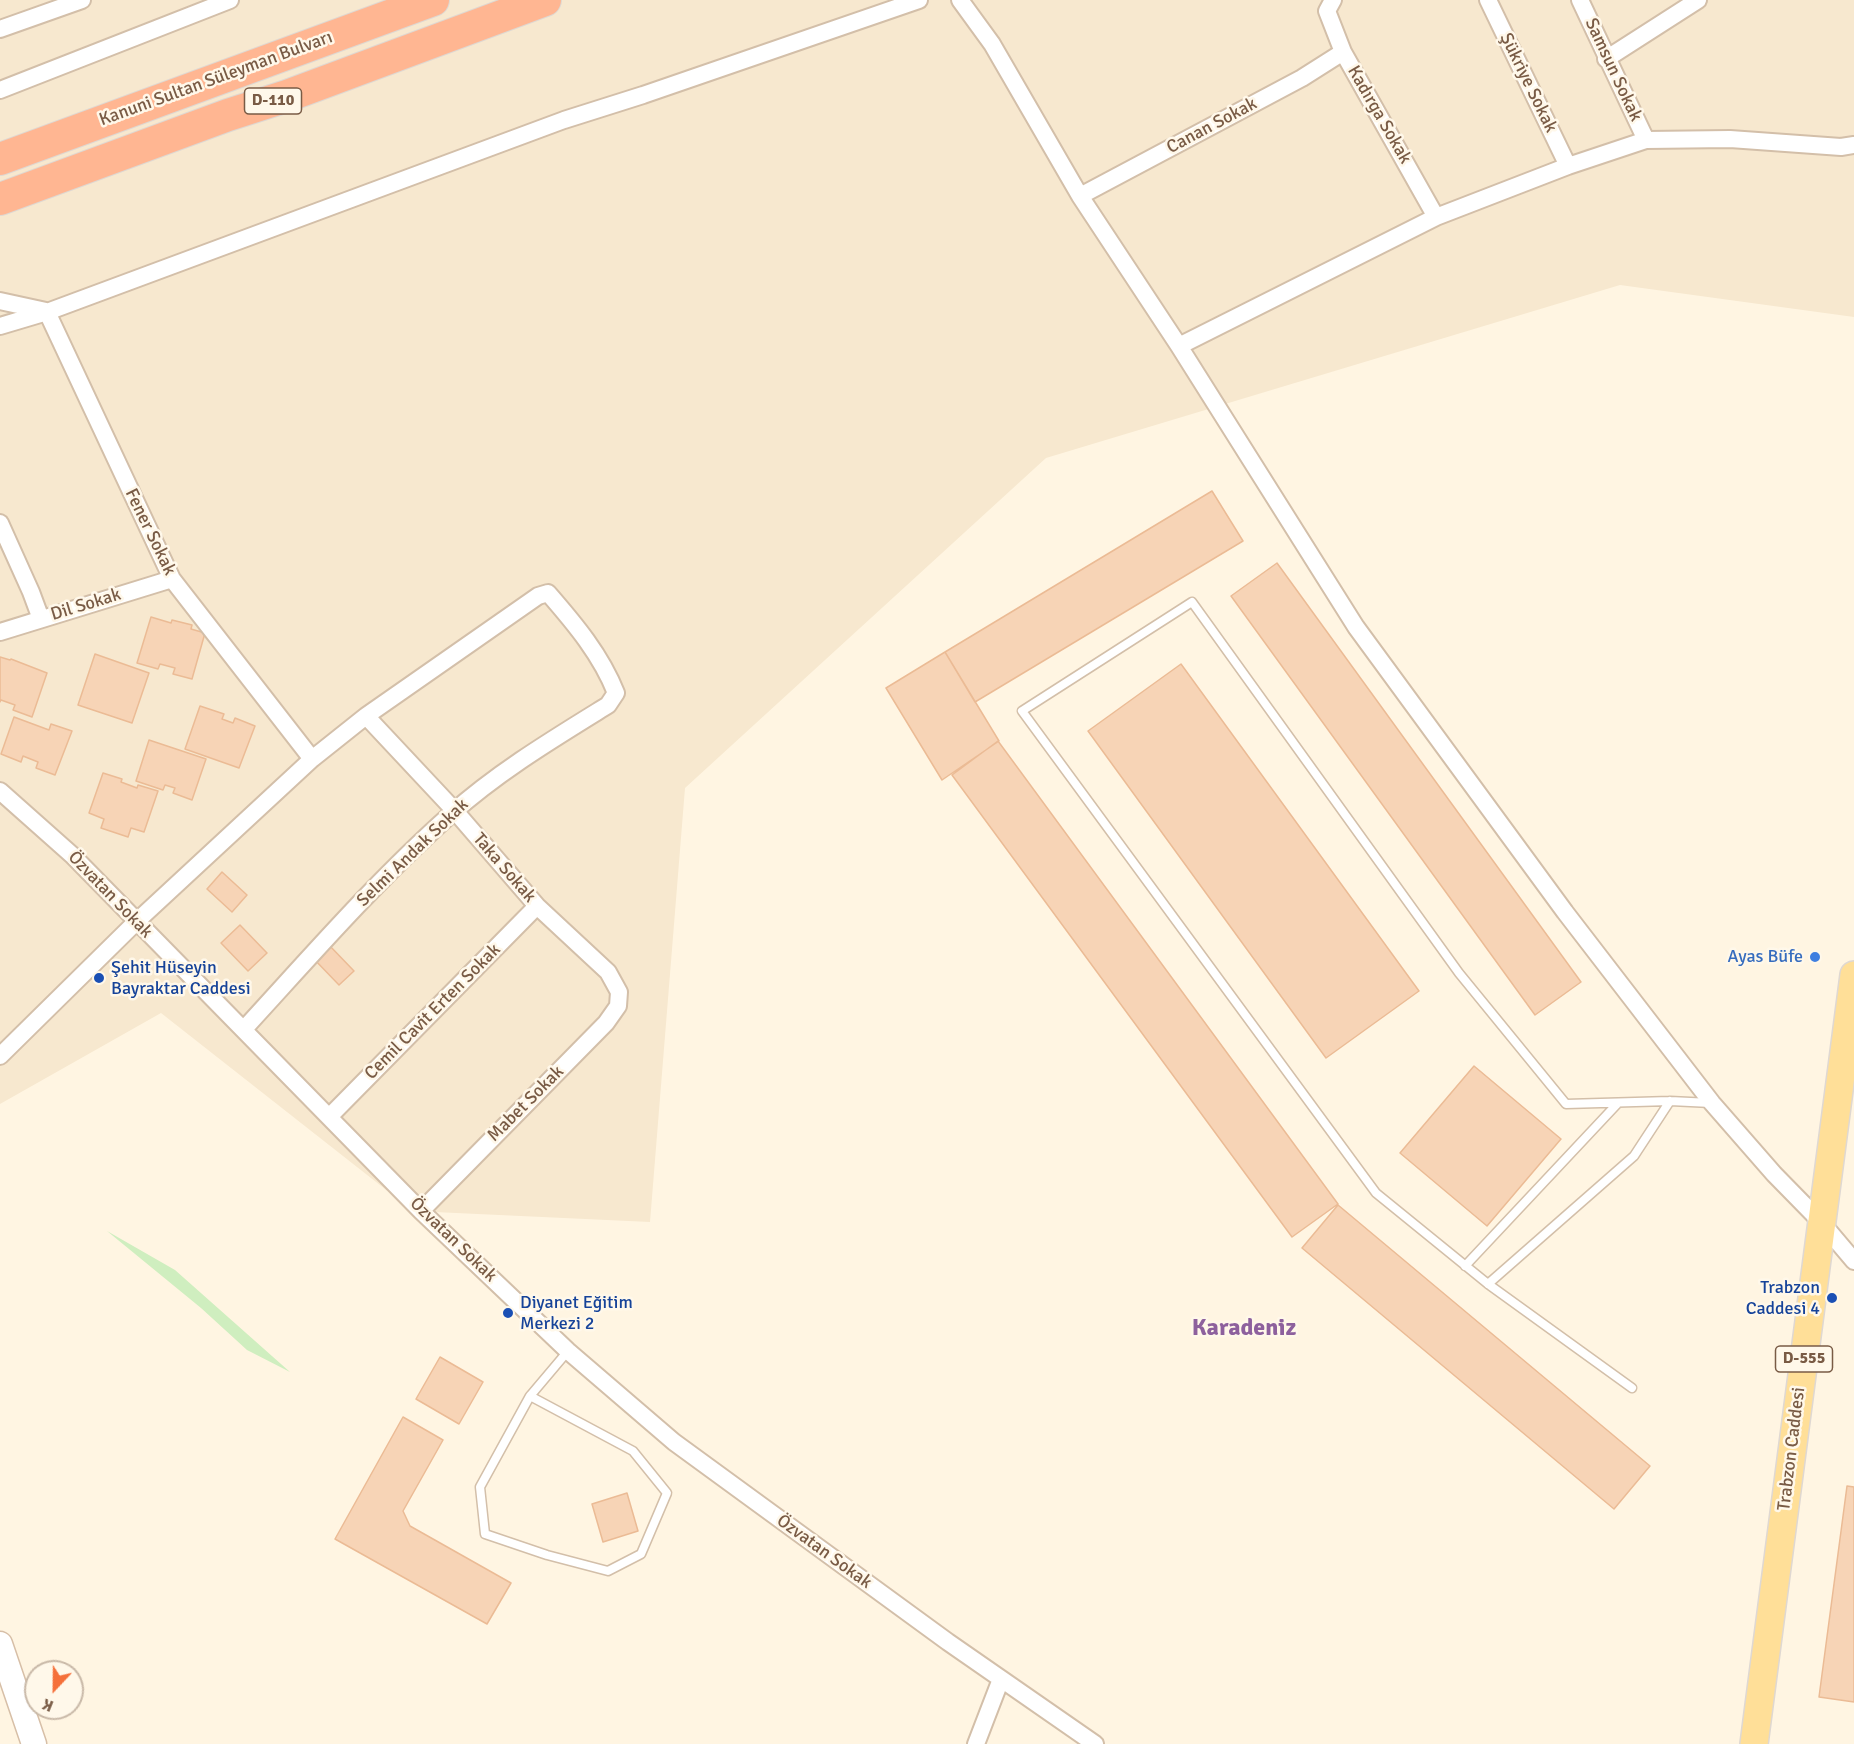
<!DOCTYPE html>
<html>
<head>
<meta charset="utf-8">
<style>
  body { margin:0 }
  #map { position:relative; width:1854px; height:1744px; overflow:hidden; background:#fff5e2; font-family:Signika,sans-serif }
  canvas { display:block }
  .north { position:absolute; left:24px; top:1660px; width:60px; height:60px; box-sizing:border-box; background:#fff8ea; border:2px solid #c9b9a8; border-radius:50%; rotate:202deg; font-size:16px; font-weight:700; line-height:24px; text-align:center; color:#795b45 }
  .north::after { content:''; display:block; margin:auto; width:21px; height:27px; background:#f5703a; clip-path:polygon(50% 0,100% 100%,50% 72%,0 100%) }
</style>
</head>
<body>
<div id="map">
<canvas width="1854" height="1744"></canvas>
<div class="north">K</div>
</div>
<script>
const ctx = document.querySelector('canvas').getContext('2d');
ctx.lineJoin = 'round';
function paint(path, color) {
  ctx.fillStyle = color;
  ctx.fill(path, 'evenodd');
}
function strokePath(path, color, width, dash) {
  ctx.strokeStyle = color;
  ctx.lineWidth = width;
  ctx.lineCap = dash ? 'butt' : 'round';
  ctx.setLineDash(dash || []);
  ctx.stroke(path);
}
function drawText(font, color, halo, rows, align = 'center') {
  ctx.font = font + ' Signika,sans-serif';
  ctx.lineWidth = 5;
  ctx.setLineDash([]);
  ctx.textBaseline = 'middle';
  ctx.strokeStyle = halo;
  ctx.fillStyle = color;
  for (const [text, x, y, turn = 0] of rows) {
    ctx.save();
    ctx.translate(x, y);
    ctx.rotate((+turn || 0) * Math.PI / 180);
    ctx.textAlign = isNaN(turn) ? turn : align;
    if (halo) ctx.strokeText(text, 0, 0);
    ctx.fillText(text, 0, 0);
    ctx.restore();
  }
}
paint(new Path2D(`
  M0,0H1854V317L1620,285L1046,458L685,788L650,1222L413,1211L161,1013L0,1104Z`), '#f7e8cf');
paint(new Path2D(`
  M107,1231L175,1270L290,1372L247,1350L201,1308Z`), '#cfeebf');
const building = new Path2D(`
  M1212,491L1243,541L975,702L945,652Z
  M1277,563L1581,982L1535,1015L1231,596Z
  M151,617L171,623L172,620L192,625L191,629L205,633L192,679L173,674L175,668L160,664L158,669L137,663Z
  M945,652L999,741L942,780L886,688Z
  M95,654L149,673L132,723L78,705Z
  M0,657L10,660L11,659L47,673L32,717L13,710L15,705L1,700L0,702Z
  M1181,664L1419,991L1326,1058L1088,731Z
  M200,706L224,714L222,719L233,723L235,718L255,726L239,768L185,749Z
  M14,717L49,730L51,724L72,731L55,775L36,768L38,762L23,756L21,762L1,754Z
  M149,740L206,759L192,800L173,793L175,788L165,785L163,790L136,781Z
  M998,741L1338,1204L1292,1237L952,775Z
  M103,773L122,779L121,782L137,788L138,785L158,791L144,832L131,828L128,837L101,828L104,819L89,813Z
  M222,872L247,895L232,912L207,889Z
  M240,925L267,953L248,971L221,943Z
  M328,944L354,971L339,985L313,958Z
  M1474,1066L1561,1139L1487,1226L1400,1153Z
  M1338,1205L1650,1466L1614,1509L1302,1248Z
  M440,1357L483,1382L459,1424L416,1399Z
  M403,1417L443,1440L403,1511L410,1526L511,1583L487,1624L335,1539Z
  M1847,1486L1854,1487V1702L1819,1697Z
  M627,1493L638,1531L603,1542L592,1504Z`);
paint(building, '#f7d4b6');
strokePath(building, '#ebbb95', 1.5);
const lane = new Path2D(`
  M1465,1266L1618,1103
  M1488,1284L1634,1156L1670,1101
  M1632,1388L1488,1284L1376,1193L1022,711L1192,602L1459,973L1566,1104L1670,1101L1711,1103
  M530,1396L633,1451L667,1493L641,1554L608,1571L547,1555L485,1534L480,1487L530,1396L568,1351`);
const street = new Path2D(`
  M960,0L992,44L1080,196L1179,346L1356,627L1565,912L1712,1103L1774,1174L1821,1222L1854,1261
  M1333,0L1327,11L1343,52L1436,217
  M1488,0L1568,166
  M1580,0L1646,140
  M0,29L82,0
  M1606,59L1698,0
  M0,90L230,0
  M1080,196L1302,78L1343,52
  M0,301L46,311
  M47,312L172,579L312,759
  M0,326L47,312L564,120L643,95L919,0
  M1179,346L1436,217L1568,166L1646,140L1730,139L1841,147L1854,145
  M0,523L31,592L41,619
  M0,632L172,579
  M366,716L455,811L537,906L608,972L619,992L618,1006L606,1023L421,1211
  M0,791L72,855L421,1211L568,1351L674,1442L948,1642L1095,1744
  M0,1056L136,922L312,759L366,716L538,596L548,593C575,624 601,655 616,693L608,705C553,739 498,772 450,815C376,881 311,956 244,1029
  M329,1117L537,906
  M976,1744L1001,1679`);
const secondary = new Path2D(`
  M0,1644L34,1744`);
const primary = new Path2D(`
  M1754,1744L1854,975`);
const highway = new Path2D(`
  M0,159L433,0
  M0,199L228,115L287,96L545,0`);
strokePath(lane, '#d3bfa9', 11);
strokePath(street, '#d3bfa9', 20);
strokePath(secondary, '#d7bfa7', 27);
strokePath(primary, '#dfd8d2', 30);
strokePath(highway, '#dfd8d2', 34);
strokePath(lane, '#fff', 8);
strokePath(street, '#fff', 16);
strokePath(secondary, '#fff', 24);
strokePath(primary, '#ffdf98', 27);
strokePath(highway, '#ffb692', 32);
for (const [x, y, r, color] of [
  [1815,957,6,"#3f7fe0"],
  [99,978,6,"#1a4fb4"],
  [1832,1298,6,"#1a4fb4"],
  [508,1313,6,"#1a4fb4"]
]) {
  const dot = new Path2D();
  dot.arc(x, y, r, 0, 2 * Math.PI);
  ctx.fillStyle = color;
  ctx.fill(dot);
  strokePath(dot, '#fff8ea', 2);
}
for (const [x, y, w] of [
  [273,101,57],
  [1804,1359,57]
]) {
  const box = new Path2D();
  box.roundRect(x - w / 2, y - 13, w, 26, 4.5);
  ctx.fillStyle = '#fff8ea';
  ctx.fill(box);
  strokePath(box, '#795b45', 1.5);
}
drawText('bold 16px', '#795b45', null, [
  ["D-110",273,101],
  ["D-555",1804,1359]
]);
drawText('18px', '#795b45', '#fff8ea', [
  ["Samsun Sokak",1613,70,65],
  ["Kanuni Sultan Süleyman Bulvarı",216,79,-20],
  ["Şükriye Sokak",1528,83,64],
  ["Kadırga Sokak",1379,115,60],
  ["Canan Sokak",1212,126,-28],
  ["Fener Sokak",150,532,64],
  ["Dil Sokak",86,605,-17],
  ["Selmi Andak Sokak",413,853,-44],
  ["Taka Sokak",504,868,49],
  ["Özvatan Sokak",110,895,46],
  ["Cemil Cavit Erten Sokak",433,1012,-45],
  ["Mabet Sokak",526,1104,-45],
  ["Özvatan Sokak",453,1240,44],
  ["Trabzon Caddesi",1792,1449,-83],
  ["Özvatan Sokak",824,1552,36]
]);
drawText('18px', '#366cbe', '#fff8ea', [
  ["Ayas Büfe",1803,957]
], 'right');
drawText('18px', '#164399', '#fff8ea', [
  ["Şehit Hüseyin",111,968],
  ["Bayraktar Caddesi",111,989],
  ["Trabzon",1820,1288,"right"],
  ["Caddesi 4",1820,1309,"right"],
  ["Diyanet Eğitim",520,1303],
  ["Merkezi 2",520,1324]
], 'left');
drawText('bold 24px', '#8d609d', '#fff8ea', [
  ["Karadeniz",1244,1329]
]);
</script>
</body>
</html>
